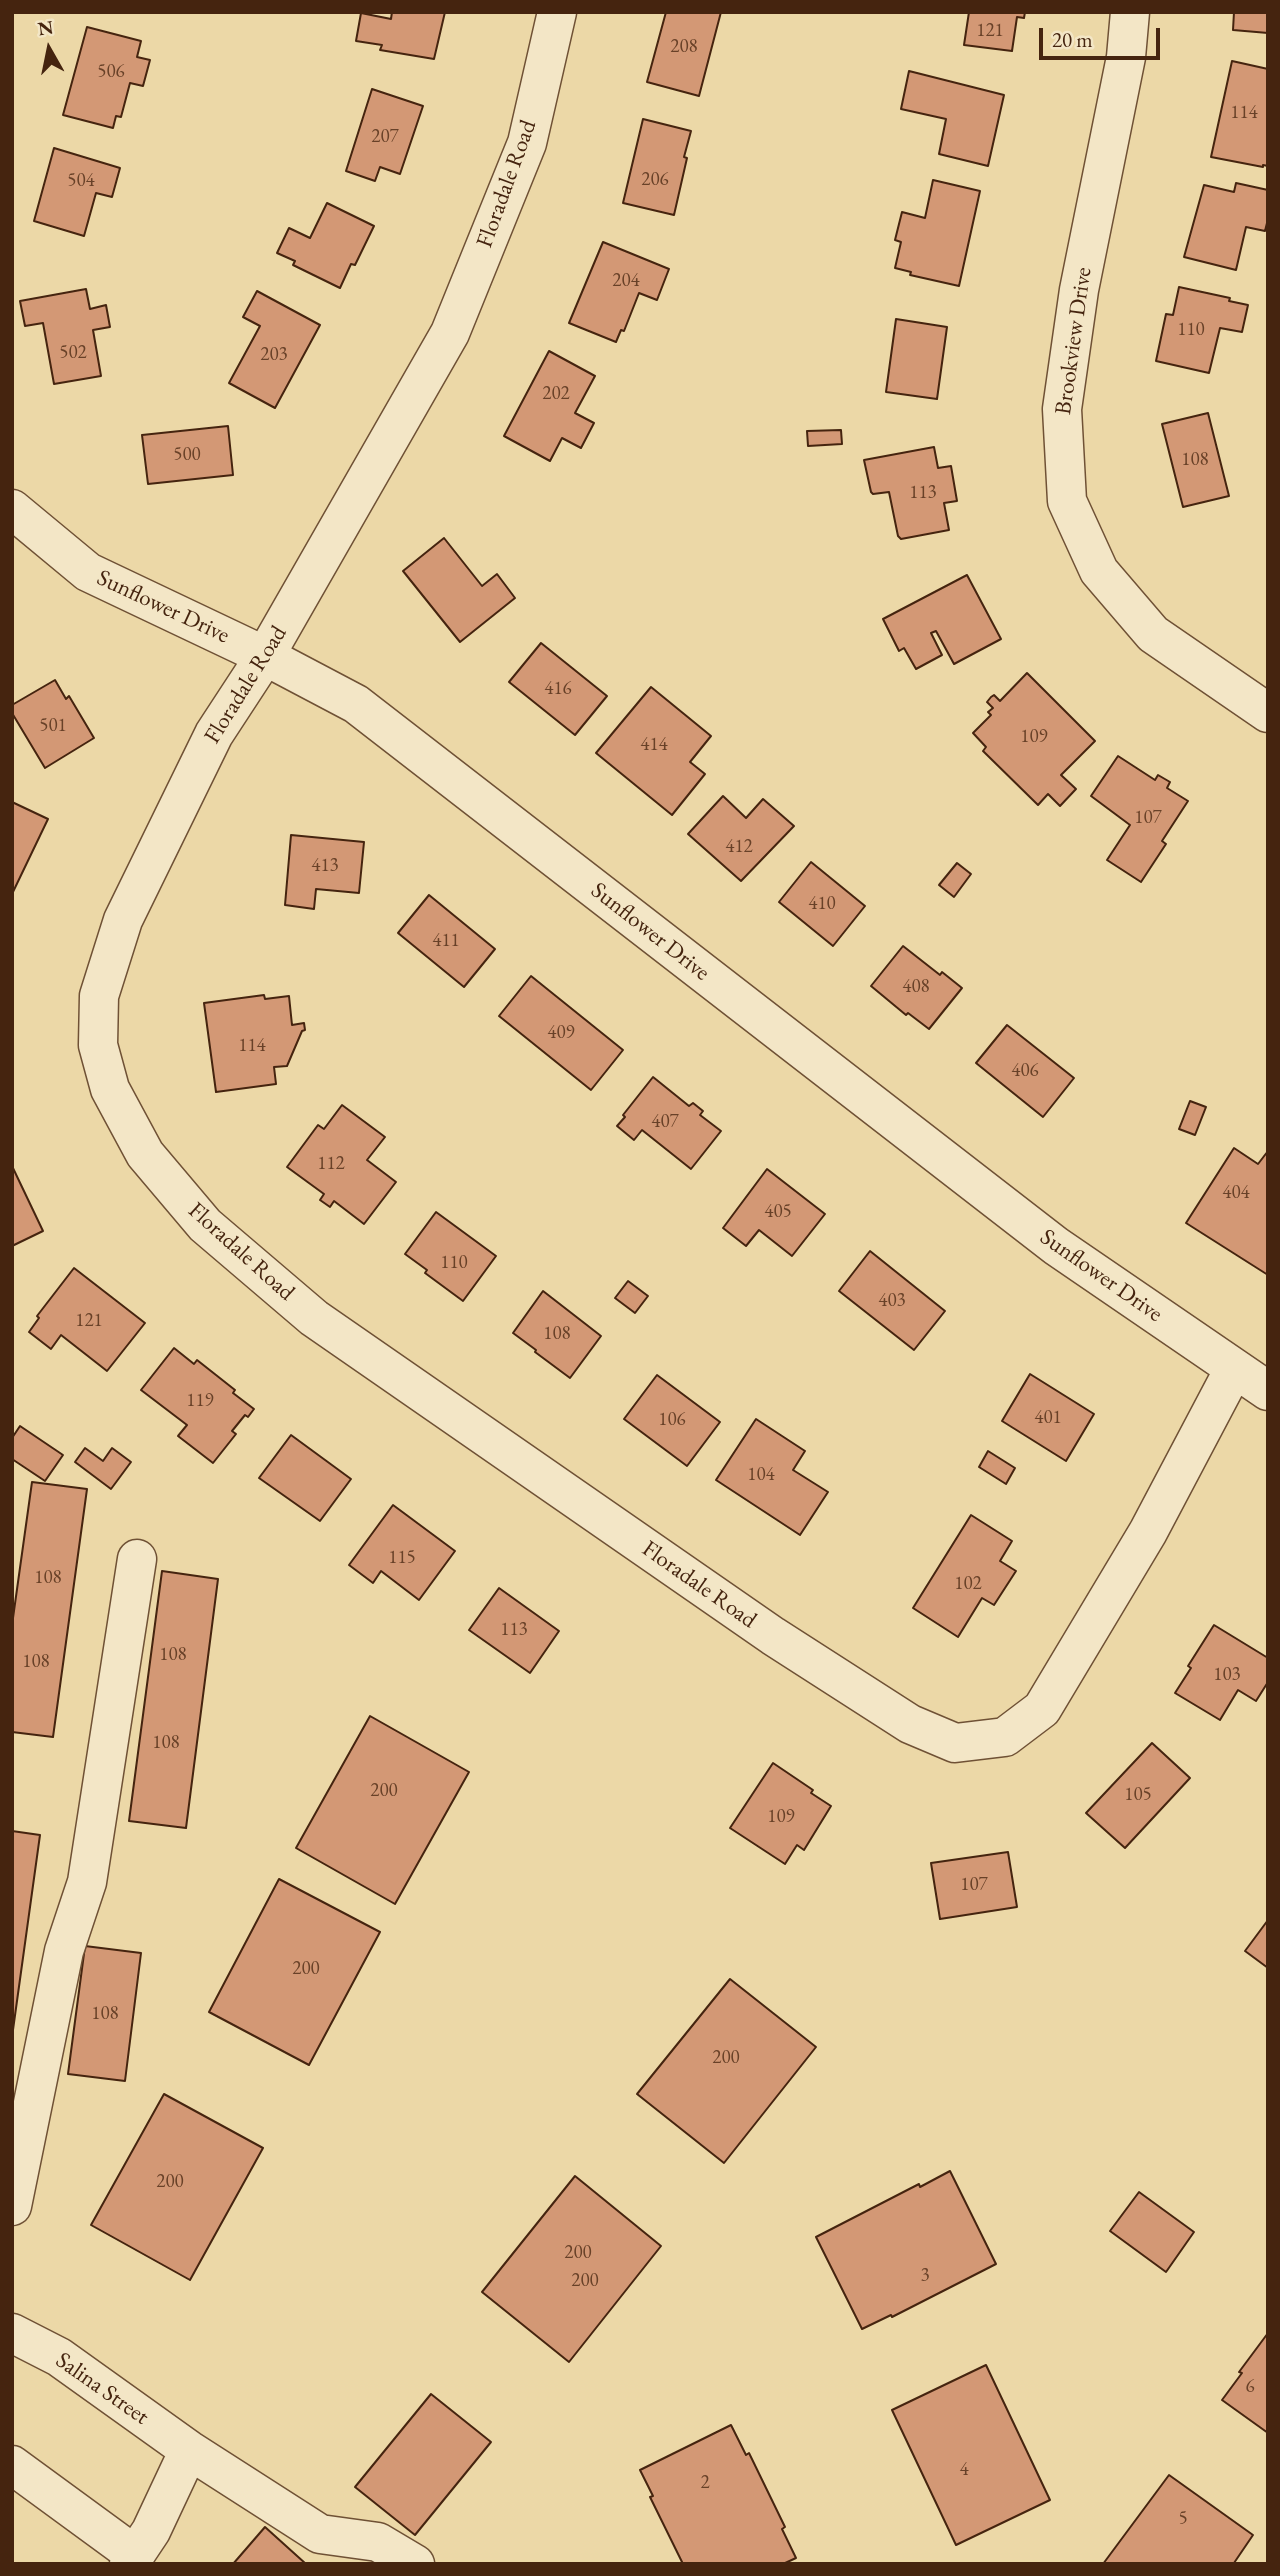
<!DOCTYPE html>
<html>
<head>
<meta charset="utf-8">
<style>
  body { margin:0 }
  #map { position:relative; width:1280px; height:2576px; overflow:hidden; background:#ecd8a7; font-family:"EB Garamond",serif }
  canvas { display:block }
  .frame { position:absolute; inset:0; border:14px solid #45240f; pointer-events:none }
  .north { position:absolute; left:14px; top:14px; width:70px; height:70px; -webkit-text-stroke:5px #f3e6c6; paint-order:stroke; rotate:351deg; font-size:19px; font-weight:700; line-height:28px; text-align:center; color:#45240f }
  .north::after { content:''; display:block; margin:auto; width:24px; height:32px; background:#45240f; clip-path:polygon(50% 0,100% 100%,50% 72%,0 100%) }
  .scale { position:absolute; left:1039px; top:28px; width:121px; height:32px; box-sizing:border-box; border:4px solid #45240f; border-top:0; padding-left:9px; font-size:21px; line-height:24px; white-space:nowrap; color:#45240f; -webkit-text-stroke:5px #f3e6c6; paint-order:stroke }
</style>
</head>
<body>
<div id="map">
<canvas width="1280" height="2576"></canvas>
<div class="frame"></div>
<div class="north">N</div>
<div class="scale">20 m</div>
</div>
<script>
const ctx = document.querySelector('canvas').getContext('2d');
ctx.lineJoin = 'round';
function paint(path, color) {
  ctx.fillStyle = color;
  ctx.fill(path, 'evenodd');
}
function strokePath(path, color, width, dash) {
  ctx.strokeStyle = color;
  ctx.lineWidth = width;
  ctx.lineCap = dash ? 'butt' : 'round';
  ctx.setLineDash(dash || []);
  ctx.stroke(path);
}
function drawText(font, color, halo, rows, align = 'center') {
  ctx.font = font + ' "EB Garamond",serif';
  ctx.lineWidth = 7;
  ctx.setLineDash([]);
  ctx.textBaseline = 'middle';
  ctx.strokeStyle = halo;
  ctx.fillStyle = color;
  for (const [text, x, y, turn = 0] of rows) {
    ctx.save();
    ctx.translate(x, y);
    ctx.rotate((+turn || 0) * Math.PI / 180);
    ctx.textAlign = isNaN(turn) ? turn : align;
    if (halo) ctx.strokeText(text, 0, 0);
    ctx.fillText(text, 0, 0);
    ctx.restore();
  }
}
const building = new Path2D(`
  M392,12H445L434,59L380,50L382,45L356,41L361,13L391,19Z
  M666,12H721L699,96L647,82Z
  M969,12H1025L1024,18L1017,17L1012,51L964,45Z
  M1234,12H1268V33L1233,30Z
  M87,27L141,41L137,57L150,60L143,86L130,83L121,117L116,116L113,128L63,115Z
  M1232,61L1268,69V166L1263,165V167L1211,157Z
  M909,71L1004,95L988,166L939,154L946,119L901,109Z
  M372,89L423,106L400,174L380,167L375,181L346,171Z
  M643,119L691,131L684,157L687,158L674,215L623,203Z
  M54,148L120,168L112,197L96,193L84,236L34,221Z
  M933,180L980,191L959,286L910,275L911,272L895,268L901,242L895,240L902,212L925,218Z
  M1236,183L1268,190V219L1265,231L1246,227L1236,270L1184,257L1204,185L1234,192Z
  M327,203L374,226L355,265L351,264L340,288L293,265L295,261L277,253L289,228L310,238Z
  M603,242L669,269L657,300L639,293L624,331L621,330L616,342L569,323Z
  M1179,287L1230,298L1229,301L1248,305L1242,332L1220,328L1209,373L1156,361L1166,314L1173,315Z
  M86,289L90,309L106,305L110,327L93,330L101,376L54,384L43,323L25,326L20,301Z
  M257,291L320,325L275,408L229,383L260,326L243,317Z
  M896,319L947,327L937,399L886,392Z
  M549,351L595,376L575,413L594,423L581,448L562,438L550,461L504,436Z
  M1208,413L1229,496L1183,507L1162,424Z
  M228,426L233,475L148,484L142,435Z
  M841,430L842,444L808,446L807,431Z
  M934,447L938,468L951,466L957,501L944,503L949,530L901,539L898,536L889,492L873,494L871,492L864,460Z
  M444,538L482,586L497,574L515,598L460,642L403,571Z
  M967,575L1001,639L954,664L936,631L931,633L942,655L916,669L904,648L899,651L883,619Z
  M541,643L607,696L575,735L509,682Z
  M1027,673L1095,741L1061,775L1076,789L1060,806L1048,794L1038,805L983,751L986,747L973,733L991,715L988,712L993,708L987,702L991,697L994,695L1000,701Z
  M55,680L66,699L69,696L94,738L45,768L12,713V705Z
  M651,687L711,736L690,762L705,774L672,815L596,753Z
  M1118,756L1155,780L1158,775L1170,782L1167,788L1188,801L1162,841L1166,844L1141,882L1107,860L1130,825L1091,796Z
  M723,796L746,818L763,799L794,826L741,881L688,834Z
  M12,802L48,819L12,894Z
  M291,835L364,842L359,893L316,889L314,909L285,905Z
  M811,862L865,906L833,946L779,902Z
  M957,863L971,874L954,897L939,885Z
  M429,895L495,949L464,987L398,933Z
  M903,946L940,975L942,972L962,988L929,1029L908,1013L906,1015L871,986Z
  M531,976L623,1050L591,1090L499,1016Z
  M264,995L265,999L289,996L292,1025L304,1023L305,1030L302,1031L287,1066L274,1067L276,1084L216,1092L204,1003Z
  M1007,1025L1074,1078L1043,1117L976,1063Z
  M653,1077L689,1106L693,1103L703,1111L700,1115L721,1131L691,1169L642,1130L634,1140L617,1126L625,1117L623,1115Z
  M1190,1101L1206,1107L1195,1135L1179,1129Z
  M342,1105L385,1137L367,1160L396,1182L364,1224L334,1201L330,1207L320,1200L324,1194L287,1167L318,1125L324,1129Z
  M1234,1148L1258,1164L1268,1151V1275L1186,1223Z
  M12,1166L43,1231L12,1246Z
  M767,1169L825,1214L792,1256L759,1230L746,1246L723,1228Z
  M436,1212L496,1256L463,1301L425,1273L427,1270L405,1254Z
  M870,1251L945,1311L914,1350L839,1291Z
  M74,1268L145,1323L107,1371L61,1335L51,1349L29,1332L39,1318L37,1316Z
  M628,1281L648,1296L635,1313L615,1298Z
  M543,1291L601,1336L570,1378L535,1352L536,1350L513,1333Z
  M174,1348L194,1364L197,1360L235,1390L233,1393L254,1409L248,1417L245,1415L232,1431L236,1434L213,1463L178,1436L187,1425L141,1390Z
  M1030,1374L1094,1414L1066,1461L1002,1421Z
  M657,1375L720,1422L687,1466L624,1419Z
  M756,1419L805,1451L793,1470L828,1492L800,1535L716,1480Z
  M20,1426L63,1455L45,1481L12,1459V1438Z
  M291,1435L351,1479L320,1521L259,1478Z
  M85,1448L103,1461L112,1448L131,1462L111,1489L75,1462Z
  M988,1451L1015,1468L1006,1484L979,1467Z
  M32,1482L87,1489L53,1737L12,1732V1625Z
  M393,1505L455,1551L419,1600L381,1571L373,1583L349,1565Z
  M971,1515L1012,1541L1000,1561L1016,1571L994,1605L982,1598L958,1637L913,1608Z
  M162,1571L218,1579L186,1828L129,1821Z
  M499,1588L559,1631L530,1673L469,1630Z
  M1214,1625L1268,1658V1682L1256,1701L1238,1690L1220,1720L1175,1693L1191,1668L1188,1666Z
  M370,1716L469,1772L395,1904L296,1848Z
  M1152,1743L1190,1778L1125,1848L1086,1813Z
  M773,1763L813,1790L811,1793L831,1806L804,1850L797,1845L785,1864L730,1828Z
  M12,1831L40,1835L12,2037Z
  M1008,1852L1017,1907L940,1919L931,1863Z
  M279,1879L380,1932L309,2065L209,2012Z
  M1268,1920V1968L1245,1951Z
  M85,1946L141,1953L125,2081L68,2074Z
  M730,1979L816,2047L724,2163L637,2094Z
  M164,2094L263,2148L190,2280L91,2225Z
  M950,2171L996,2264L892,2317L891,2315L862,2329L816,2237L919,2184L920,2187Z
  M575,2176L661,2246L569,2362L482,2292Z
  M1139,2192L1194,2232L1166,2272L1110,2231Z
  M1268,2333V2433L1222,2400L1242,2373L1239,2372Z
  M986,2365L1050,2500L956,2545L892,2410Z
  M431,2394L491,2442L415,2535L355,2487Z
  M731,2425L746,2455L749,2453L785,2527L782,2529L796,2558L783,2564H683L650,2497L653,2496L640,2470Z
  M1169,2475L1253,2535L1234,2563L1235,2564H1103Z
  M265,2527L306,2564H233Z`);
paint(building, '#d39875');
strokePath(building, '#45240f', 2);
const minor = new Path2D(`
  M557,12L527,143L450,333L265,656L214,734L123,920L99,996L98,1045L110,1089L145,1154L205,1225L314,1318L773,1636L910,1724L955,1743L1005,1737L1042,1709L1148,1532L1234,1369
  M1130,12L1126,57L1079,290L1062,409L1067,501L1099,571L1153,634L1268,713
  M12,509L88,572L265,656L356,704L1056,1246L1268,1391
  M12,2206L64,1951L87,1882L137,1559
  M12,2333L59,2357L189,2450L320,2534L378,2542L415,2564
  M12,2465L135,2555
  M129,2564L151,2531L189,2450`);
strokePath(minor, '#6f5135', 41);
strokePath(minor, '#f3e6c6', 38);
drawText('19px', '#684128', null, [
  ["121",990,31],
  ["208",684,47],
  ["506",111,72],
  ["114",1244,113],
  ["207",385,137],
  ["206",655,180],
  ["504",81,181],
  ["204",626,281],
  ["110",1191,330],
  ["502",73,353],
  ["203",274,355],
  ["202",556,394],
  ["500",187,455],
  ["108",1195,460],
  ["113",923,493],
  ["416",558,689],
  ["501",53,726],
  ["109",1034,737],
  ["414",654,745],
  ["107",1148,818],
  ["412",739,847],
  ["413",325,866],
  ["410",822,904],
  ["411",446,941],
  ["408",916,987],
  ["409",561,1033],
  ["114",252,1046],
  ["406",1025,1071],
  ["407",665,1122],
  ["112",331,1164],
  ["404",1236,1193],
  ["405",778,1212],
  ["110",454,1263],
  ["403",892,1301],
  ["121",89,1321],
  ["108",557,1334],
  ["119",200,1401],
  ["401",1048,1418],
  ["106",672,1420],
  ["104",761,1475],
  ["115",402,1558],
  ["108",48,1578],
  ["102",968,1584],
  ["113",514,1630],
  ["108",173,1655],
  ["108",36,1662],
  ["103",1227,1675],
  ["108",166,1743],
  ["200",384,1791],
  ["105",1138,1795],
  ["109",781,1817],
  ["107",974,1885],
  ["200",306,1969],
  ["108",105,2014],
  ["200",726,2058],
  ["200",170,2182],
  ["200",578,2253],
  ["3",925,2276],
  ["200",585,2281],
  ["6",1250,2387],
  ["4",964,2470],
  ["2",705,2483],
  ["5",1183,2519]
]);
drawText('23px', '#45240f', '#f3e6c6', [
  ["Floradale Road",507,184,-70],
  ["Brookview Drive",1074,341,-82],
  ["Sunflower Drive",163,607,25],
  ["Floradale Road",246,685,-58],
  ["Sunflower Drive",650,932,38],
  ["Floradale Road",241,1252,42],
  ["Sunflower Drive",1101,1276,35],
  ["Floradale Road",699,1585,35],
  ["Salina Street",102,2389,35]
]);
</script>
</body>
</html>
